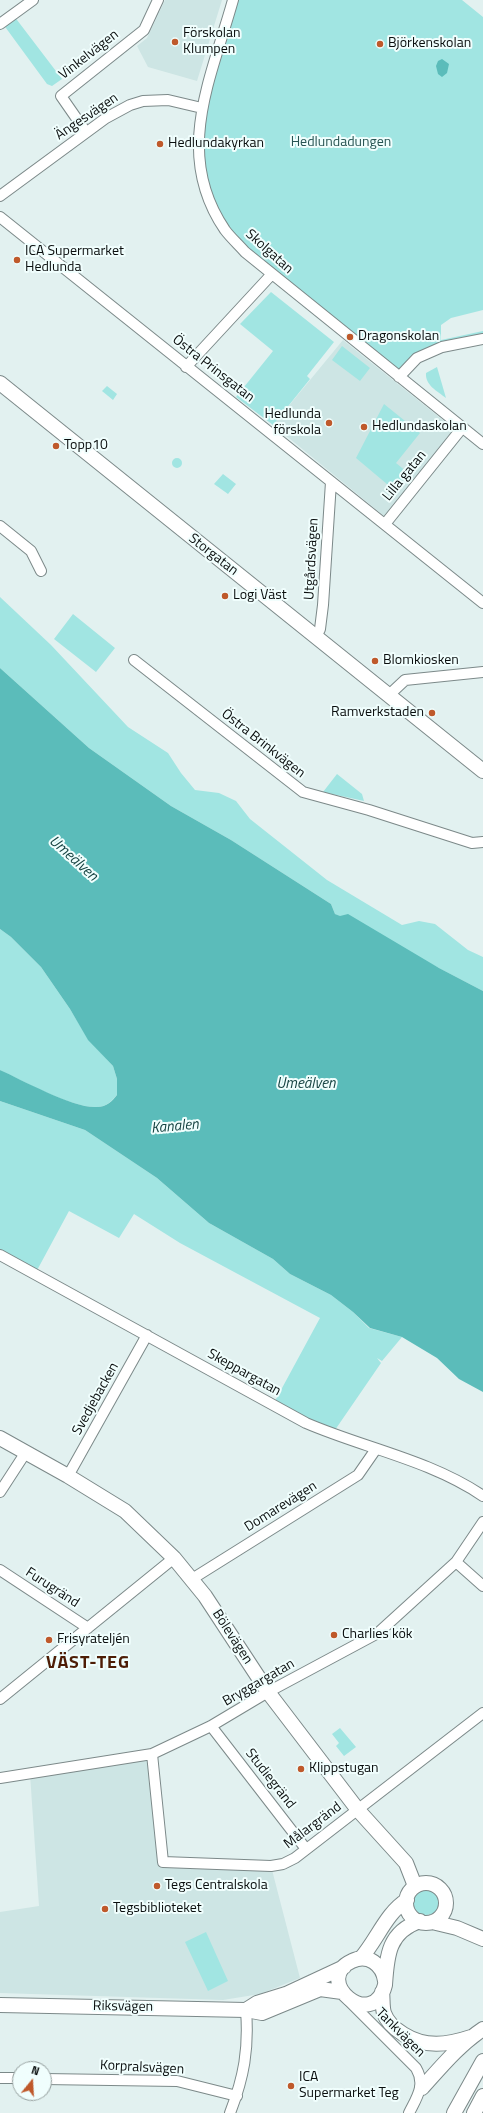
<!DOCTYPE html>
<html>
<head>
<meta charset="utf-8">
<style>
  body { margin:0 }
  #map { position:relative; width:483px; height:2113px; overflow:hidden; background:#e2f1f0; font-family:"Titillium Web",sans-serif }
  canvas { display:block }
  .north { position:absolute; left:12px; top:2061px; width:40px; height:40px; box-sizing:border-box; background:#f0fefd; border:1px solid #949e9d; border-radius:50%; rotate:18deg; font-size:11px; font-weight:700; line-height:16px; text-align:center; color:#0a0e0e }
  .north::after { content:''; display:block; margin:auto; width:14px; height:18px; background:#bf592b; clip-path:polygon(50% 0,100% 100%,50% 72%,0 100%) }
</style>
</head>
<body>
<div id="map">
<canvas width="483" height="2113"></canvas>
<div class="north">N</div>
</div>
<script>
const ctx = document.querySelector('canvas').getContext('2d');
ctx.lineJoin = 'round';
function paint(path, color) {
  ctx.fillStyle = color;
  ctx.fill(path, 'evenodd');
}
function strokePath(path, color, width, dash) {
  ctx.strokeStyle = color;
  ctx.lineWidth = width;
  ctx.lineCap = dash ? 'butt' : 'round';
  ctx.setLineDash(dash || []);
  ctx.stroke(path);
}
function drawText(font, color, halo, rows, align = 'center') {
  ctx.font = font + ' "Titillium Web",sans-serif';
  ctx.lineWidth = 4;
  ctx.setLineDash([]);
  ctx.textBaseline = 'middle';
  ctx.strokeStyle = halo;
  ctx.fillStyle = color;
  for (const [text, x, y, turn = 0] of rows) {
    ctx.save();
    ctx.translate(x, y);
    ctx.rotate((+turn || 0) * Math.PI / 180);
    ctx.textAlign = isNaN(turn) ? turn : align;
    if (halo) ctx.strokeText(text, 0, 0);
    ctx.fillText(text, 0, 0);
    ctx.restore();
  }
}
paint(new Path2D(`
  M165,0H222L197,81L148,67L137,46L147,38Z
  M343,340L454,429L384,516L273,425Z
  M152,1754L163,1861L271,1866L300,1978L260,1994L223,2000L0,1993V1912L39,1906L30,1774Z`), '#cde5e4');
paint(new Path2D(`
  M233,0H462L483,17V310L451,318L441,325V340L483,331V339L417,358L399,377L272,274L215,213L197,150Z
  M14,16L62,79L52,86L47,84L3,24Z
  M271,292L334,342L307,376L310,379L273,425L236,397L273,351L240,324Z
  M342,346L370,368L360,381L332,360Z
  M437,367L446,398C437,391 425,385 426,373Z
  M107,386L117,394L113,400L102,391Z
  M384,404L420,433L396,463L407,472L394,490L356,458Z
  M172 463a5 5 0 1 1 10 0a5 5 0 1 1-10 0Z
  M223,474L236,484L228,494L214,484Z
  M0,597L51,645L128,727L168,753L181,773L195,790L219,793L236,801L250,819L327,880L402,925L419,921L435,924L468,950L483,957V991L335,914L331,904L231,840L171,806L89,748L0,668Z
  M73,614L115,648L96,672L54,639Z
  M337,774L362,794L364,801L323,792Z
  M0,929L11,937L41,967L70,1009L88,1039L113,1066L117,1079V1095C111,1101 107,1107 97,1107C75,1109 22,1081 0,1070Z
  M0,1101L85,1130L157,1178L209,1223L273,1259L290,1274L331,1295L353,1312L369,1328L402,1337L382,1361L377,1358L381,1363L335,1430L305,1418L275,1401L320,1318L180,1243L134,1214L119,1238L69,1211L35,1274L0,1255Z
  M340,1728L356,1747L344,1756L336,1746L339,1743L332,1734Z
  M412 1901a14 14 0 1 1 28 0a14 14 0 1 1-28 0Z
  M206,1932L228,1981L208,1991L185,1942Z`), '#a1e5e2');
paint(new Path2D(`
  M442,59L449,64L447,73L442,77L438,74L436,66L438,61Z
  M0,668L89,748L171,806L231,840L331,904L335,914L340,916L348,914L439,968L483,991V1392L459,1379L437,1358L402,1337L370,1328L353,1312L331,1295L290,1274L273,1259L209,1223L157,1178L85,1130L0,1101V1070C22,1080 75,1109 97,1107C107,1107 112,1101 117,1095V1079L113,1066L88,1040L70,1009L41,967L11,937L0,929Z`), '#5bbcba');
const street = new Path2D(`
  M233,0C211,79 173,154 225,230C231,238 239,245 245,252L483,444
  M0,24L33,0
  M86,132L61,96L144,30L158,0
  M0,196L106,118L130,105L143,101L168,100L202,108
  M0,217L483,603
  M186,367L272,274
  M399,377L417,358L442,347L483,339
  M385,524L462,428
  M0,526L31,551L41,571
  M316,637L320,629L323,605L331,482
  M134,660L303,792L369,810L472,843L483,842
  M389,695L405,680L483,672
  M0,1255L306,1423C364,1448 430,1460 483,1496
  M68,1476L147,1335
  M0,1492L26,1452
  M456,1562L483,1586
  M0,1570L88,1628
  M192,1579L358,1475L376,1449
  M0,1699L174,1558
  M211,1726L306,1849
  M152,1754L163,1862L271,1866L283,1864L295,1858L483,1713
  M0,1778L152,1754L211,1726L268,1692L378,1633L456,1562L483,1522
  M349,2001L416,2068C426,2085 417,2097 409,2113
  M0,2078H20
  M44,2079L177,2081L237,2096
  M230,2113C244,2077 249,2049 246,2010`);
const secondary = new Path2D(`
  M0,383L483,771
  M0,1438L68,1476L125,1511L174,1558L205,1596L268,1692L358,1810L406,1863L415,1886
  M406 1903a20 20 0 1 1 40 0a20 20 0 1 1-40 0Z
  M432,1922L457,1928L483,1939
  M361,1958C377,1940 386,1913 407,1900
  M385,1981C383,1965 368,1953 352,1961C311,1980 373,2033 385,1985C387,1956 388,1932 420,1921
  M382,1992C383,1999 382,2007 384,2013C387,2022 395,2029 403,2034C425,2048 447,2045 471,2037
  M0,2005L246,2010L262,2013L320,1989L342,1992
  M246,2010L257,2003L286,1994L344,1967
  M422,2088C441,2067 459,2045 483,2029
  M454,2113L483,2061
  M474,2113L483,2096`);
strokePath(street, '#7c8989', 12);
strokePath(secondary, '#7c8989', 16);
strokePath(street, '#fff', 10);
strokePath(secondary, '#fff', 14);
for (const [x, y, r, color] of [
  [175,42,4,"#bf592b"],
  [380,44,4,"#bf592b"],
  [160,144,4,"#bf592b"],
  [17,260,4,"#bf592b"],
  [350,337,4,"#bf592b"],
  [329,423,4,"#bf592b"],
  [364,427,4,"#bf592b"],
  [56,446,4,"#bf592b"],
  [225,596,4,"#bf592b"],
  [375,661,4,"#bf592b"],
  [432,713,4,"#bf592b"],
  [334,1635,4,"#bf592b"],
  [49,1640,4,"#bf592b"],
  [301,1769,4,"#bf592b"],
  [157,1886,4,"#bf592b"],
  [105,1909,4,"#bf592b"],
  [291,2086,4,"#bf592b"]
]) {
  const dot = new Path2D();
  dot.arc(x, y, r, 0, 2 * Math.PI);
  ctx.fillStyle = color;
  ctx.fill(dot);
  strokePath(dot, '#f0fefd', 1.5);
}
drawText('14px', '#0a0e0e', '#f0fefd', [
  ["Förskolan",183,34],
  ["Klumpen",183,50],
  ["Björkenskolan",388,44],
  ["Hedlundakyrkan",168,144],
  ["ICA Supermarket",25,252],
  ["Hedlunda",25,268],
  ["Dragonskolan",358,337],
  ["Hedlunda",321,415,"right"],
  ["förskola",321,431,"right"],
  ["Hedlundaskolan",372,427],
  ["Topp10",64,446],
  ["Logi Väst",233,596],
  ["Blomkiosken",383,661],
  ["Ramverkstaden",424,713,"right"],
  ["Charlies kök",342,1635],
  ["Frisyrateljén",57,1640],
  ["Klippstugan",309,1769],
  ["Tegs Centralskola",165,1886],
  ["Tegsbiblioteket",113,1909],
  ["ICA",299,2078],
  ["Supermarket Teg",299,2094]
], 'left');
drawText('14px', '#0a0e0e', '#f0fefd', [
  ["Vinkelvägen",89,55,-38],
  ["Ängesvägen",87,117,-34],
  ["Skolgatan",269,252,42],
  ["Östra Prinsgatan",213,369,38],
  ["Lilla gatan",405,476,-51],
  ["Storgatan",213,555,38],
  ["Utgårdsvägen",312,559,-87],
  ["Östra Brinkvägen",263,744,38],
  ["Skeppargatan",244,1373,29],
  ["Svedjebacken",96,1399,-61],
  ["Domarevägen",281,1507,-32],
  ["Furugränd",52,1588,33],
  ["Bölevägen",232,1637,57],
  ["Bryggargatan",259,1683,-30],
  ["Studiegränd",270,1779,52],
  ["Målargränd",313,1826,-37],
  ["Riksvägen",123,2007,1],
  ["Tankvägen",400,2033,45],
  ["Korpralsvägen",142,2068,3]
]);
drawText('14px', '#285453', '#f0fefd', [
  ["Hedlundadungen",341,143]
]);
drawText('italic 15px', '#174443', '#f0fefd', [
  ["Umeälven",73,859,42],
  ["Umeälven",306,1084],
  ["Kanalen",175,1127,-5]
]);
ctx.letterSpacing = '1px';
drawText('bold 18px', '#4d1d06', '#f0fefd', [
  ["VÄST-TEG",88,1664]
]);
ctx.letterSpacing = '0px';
</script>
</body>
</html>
